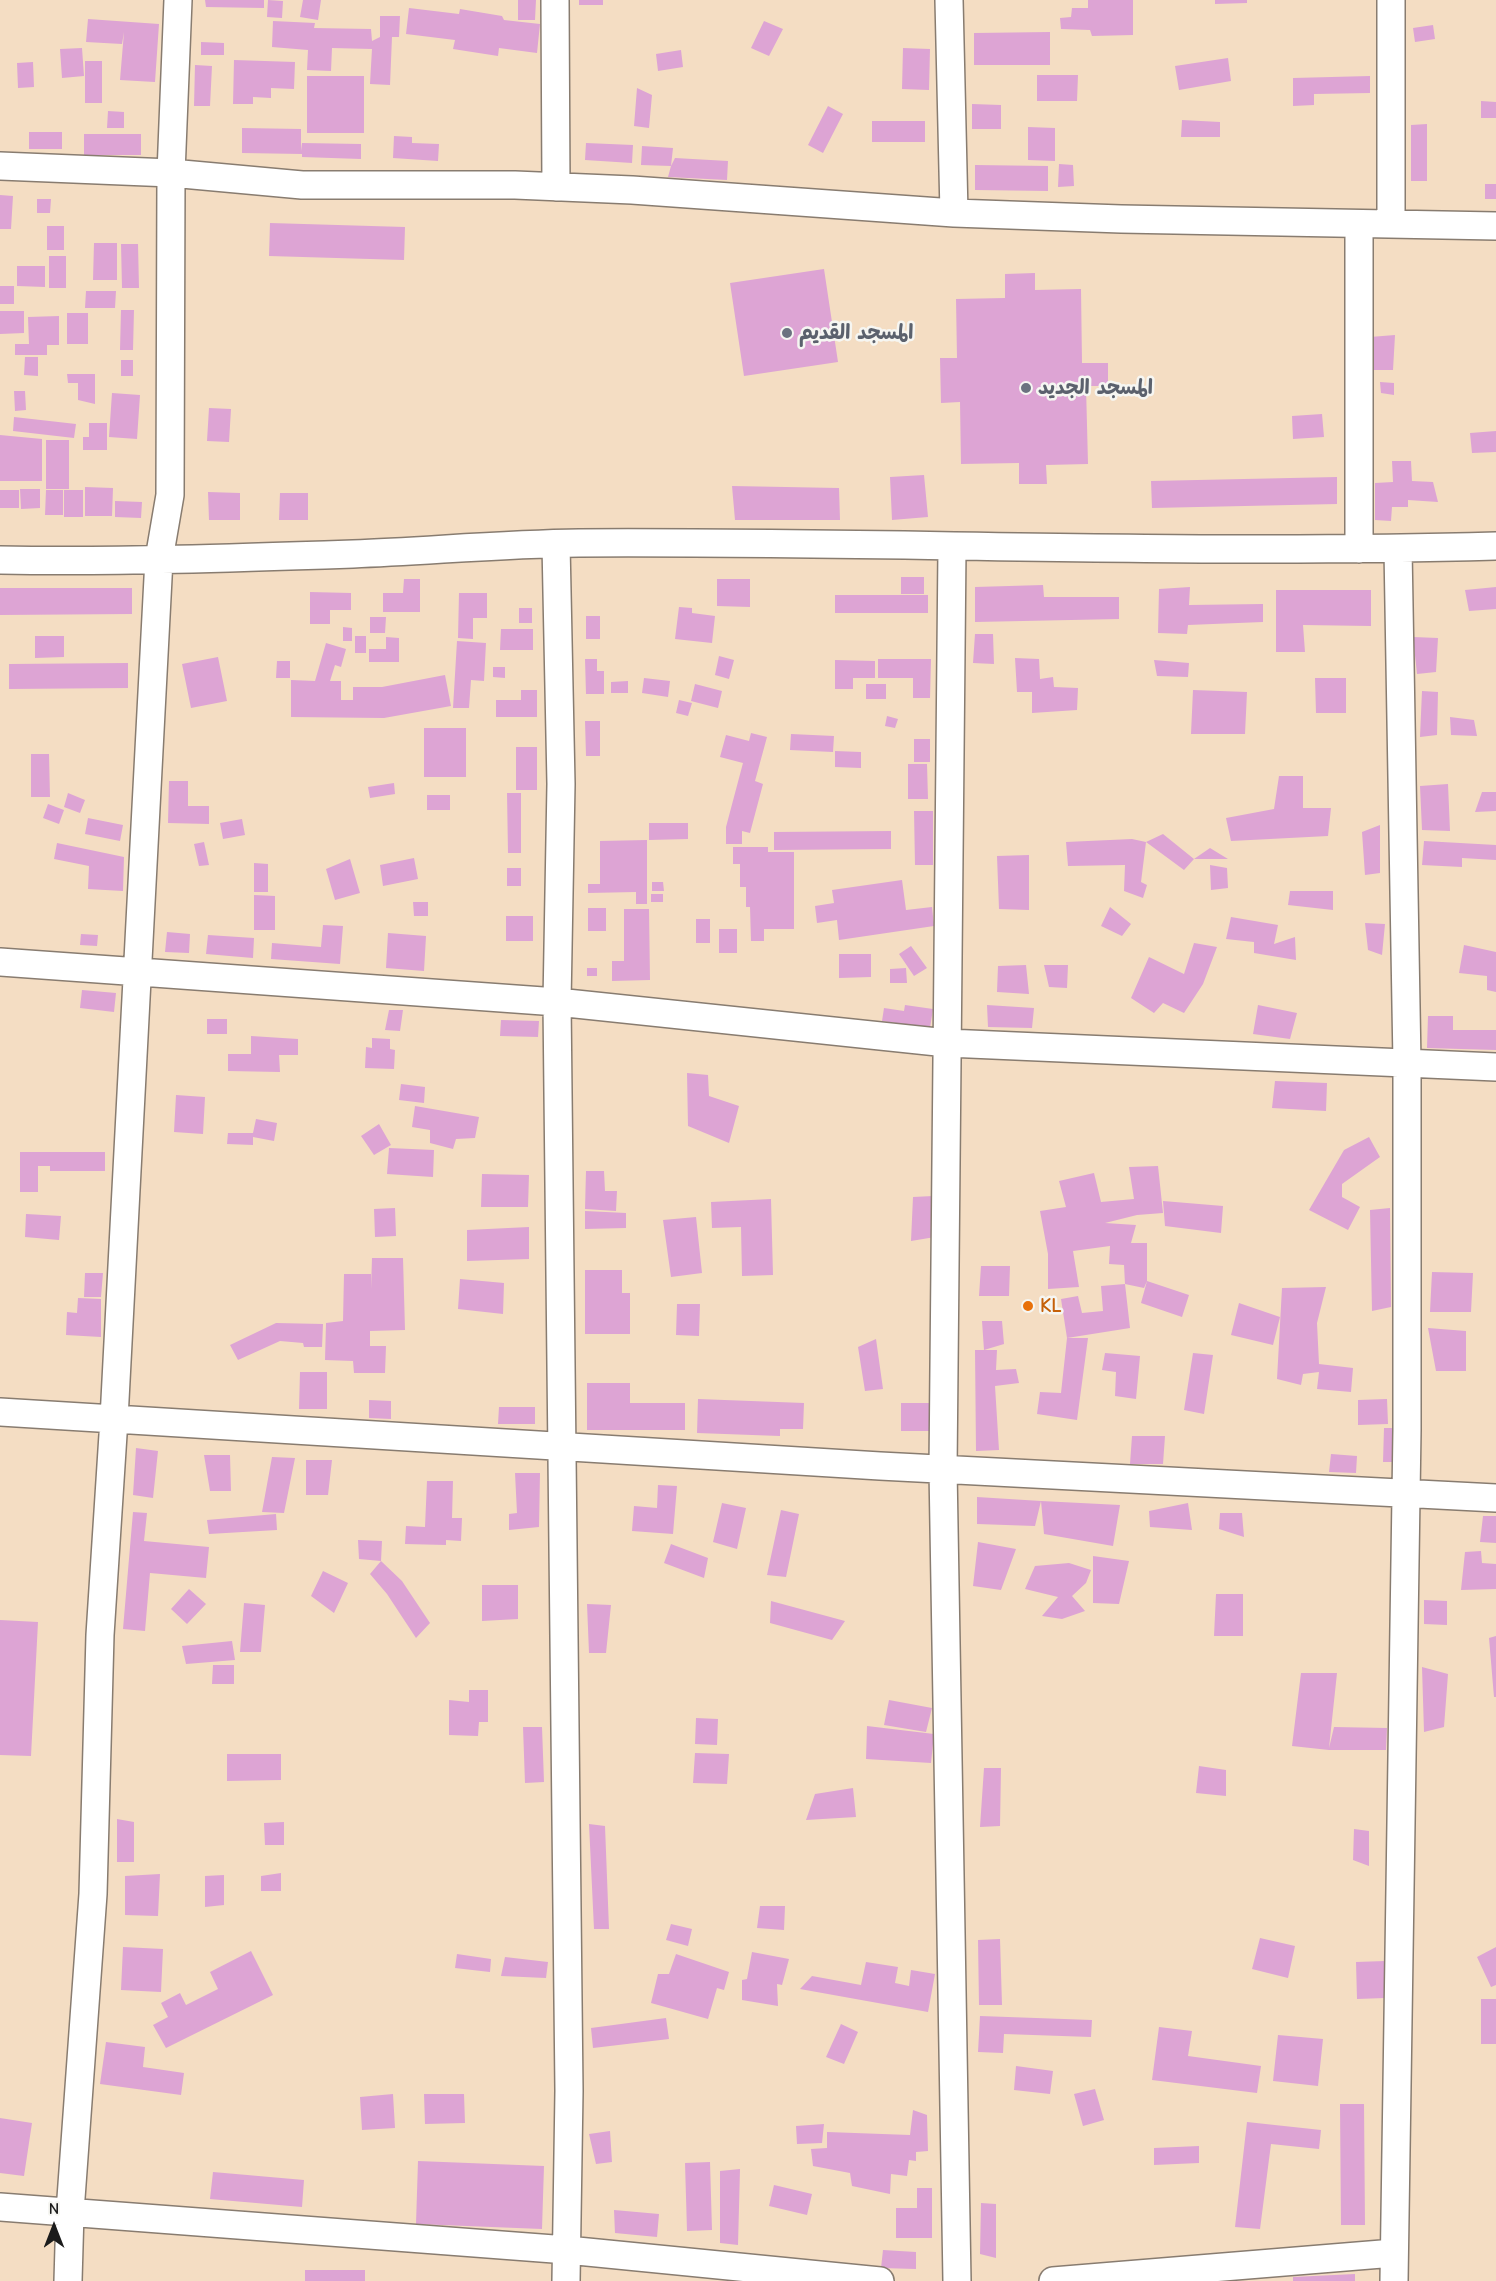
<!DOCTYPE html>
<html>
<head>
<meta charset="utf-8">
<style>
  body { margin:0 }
  #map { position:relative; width:1496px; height:2281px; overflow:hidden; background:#f4ddc3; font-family:"Comic Neue",sans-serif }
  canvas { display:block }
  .north { position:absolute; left:24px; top:2197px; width:60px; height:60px; -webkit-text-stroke:4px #f6f6f2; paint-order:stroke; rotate:0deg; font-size:16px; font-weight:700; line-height:24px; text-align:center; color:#1c1c1c }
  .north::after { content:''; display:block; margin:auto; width:21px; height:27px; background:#1c1c1c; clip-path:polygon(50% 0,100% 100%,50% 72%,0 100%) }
</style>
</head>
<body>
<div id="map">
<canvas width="1496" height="2281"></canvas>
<div class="north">N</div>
</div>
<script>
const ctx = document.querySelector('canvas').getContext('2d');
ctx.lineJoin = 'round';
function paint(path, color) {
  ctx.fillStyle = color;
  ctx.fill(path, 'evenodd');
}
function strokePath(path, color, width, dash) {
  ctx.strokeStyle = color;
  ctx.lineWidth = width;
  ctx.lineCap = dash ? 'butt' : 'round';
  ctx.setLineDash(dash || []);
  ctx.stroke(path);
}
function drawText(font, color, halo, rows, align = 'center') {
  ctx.font = font + ' "Comic Neue","Playpen Sans Arabic",sans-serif';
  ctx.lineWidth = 5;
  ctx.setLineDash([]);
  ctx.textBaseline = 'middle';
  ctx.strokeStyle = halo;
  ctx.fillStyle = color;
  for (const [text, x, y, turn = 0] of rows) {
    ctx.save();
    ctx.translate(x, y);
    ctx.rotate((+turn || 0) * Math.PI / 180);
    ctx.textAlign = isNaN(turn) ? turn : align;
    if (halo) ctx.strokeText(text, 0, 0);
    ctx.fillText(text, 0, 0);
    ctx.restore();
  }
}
paint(new Path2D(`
  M205,0H264V8L206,7Z
  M268,0L283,1L282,18L267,17Z
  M303,0H321L318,20L300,17Z
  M518,0H536L535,20H518Z
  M579,0H603V5H579Z
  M1088,0H1133V35L1092,36L1090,30L1061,29L1060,18L1071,17L1072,8H1088Z
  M1215,0H1247V3L1215,4Z
  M409,8L459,14L460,9L502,16L504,20L540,24L537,53L499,48L498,56L453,49L455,40L406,34Z
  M380,16H400L399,37H392L390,85L370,84L372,49L332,48L331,71L307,70L308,50L272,47L273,21L315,23L314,28L371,29L372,41L380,37Z
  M88,19L159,24L155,82L120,80L124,32L122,44L86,42Z
  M764,21L783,29L769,56L751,48Z
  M1433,25L1435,39L1415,42L1413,28Z
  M1050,32V65H974V33Z
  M201,42L224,43V55H201Z
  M82,48L84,76L62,78L60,49Z
  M903,48L930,49L929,90L902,89Z
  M681,50L683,67L658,71L656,54Z
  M1228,58L1231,81L1179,90L1175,66Z
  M234,60L295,62L294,89L271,88V98L253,97V104H233Z
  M85,61H102V103H85Z
  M33,62L34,87L18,88L17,63Z
  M195,65L212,66L210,106H194Z
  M1037,75H1078L1077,101H1037Z
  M307,76H364V133H307Z
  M1370,76V93L1314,94V105L1293,106V78Z
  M637,88L652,95L649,128L634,126Z
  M1481,101L1496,102V118H1481Z
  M972,104L1001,105V129H972Z
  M828,106L843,114L823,153L808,145Z
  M108,111L124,112V128H107Z
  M1182,120L1220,122V137H1181Z
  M872,121H925V142H872Z
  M1427,124V181H1411V125Z
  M1028,127L1055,128V161L1028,160Z
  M242,128L301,129V151L302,143L361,144V159L302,157V154L242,153Z
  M29,132H62V149H29Z
  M84,134H141V155H84Z
  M394,136L412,137V143L439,144L438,161L393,158Z
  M586,143L633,145L632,163L585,160Z
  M642,146L673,148L671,166L675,158L728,161L727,180L668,177L671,166L641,165Z
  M1059,164L1073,165L1074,186L1058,187Z
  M975,165L1048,166V191L975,190Z
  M1485,184H1496V199H1485Z
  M0,195L13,196L11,229H0Z
  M37,199H51L50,213H37Z
  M270,223L405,227L404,260L269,256Z
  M47,226H64V250H47Z
  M94,243H117V280H93Z
  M121,244H138L139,288H122Z
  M49,256H66V288H49Z
  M17,266H45V287L17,286Z
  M824,269L838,362L744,376L730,283Z
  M1035,273V290L1081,289L1082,363H1108V386H1086L1088,464L1046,465L1047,484H1019V463L961,464L960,402L941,403L940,358H957L956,299L1005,298V274Z
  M0,286H14V304H0Z
  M86,291H116L115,308H85Z
  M121,310H134L133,350H120Z
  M0,311H24V333L0,334Z
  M67,313H88V344H67Z
  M59,316V345H47V355H15V344H29L28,317Z
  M1395,335L1393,370H1370V337Z
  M25,357H38V376L24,375Z
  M121,360H133V376H121Z
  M67,374H95V404L78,400V383H68Z
  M1380,382L1394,383V395L1381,393Z
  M14,391H25L26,410L15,411Z
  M112,393L140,395L137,439L109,437Z
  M209,408L231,409L229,442L207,441Z
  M1322,414L1324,437L1293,439L1292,416Z
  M14,417L76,424L74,438L13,431Z
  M89,423H107V450H83V437H89Z
  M1496,431V452L1472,453L1470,433Z
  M0,435L42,439V481H0Z
  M46,440H69V489H46Z
  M1392,461H1411L1412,481L1433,482L1438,502L1408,500V507H1392L1391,521L1375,520V483L1393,482Z
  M924,475L928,517L892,520L890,477Z
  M1337,477V504L1152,508L1151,481Z
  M732,486L839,488L840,520H735Z
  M85,487L113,488L112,516H85Z
  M20,489H40V508L21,509Z
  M0,490H19V508H0Z
  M46,490H63V515H45Z
  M64,490H83V517H64Z
  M208,492L240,493V520H209Z
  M280,493H308V520H279Z
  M115,501L142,502L141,518L115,517Z
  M901,577H924V594H901Z
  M404,579H420V612H383V593H403Z
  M717,579H750V607L717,606Z
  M1043,585L1044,597H1119V619L975,622V587Z
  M1190,587L1189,605L1263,604V622L1188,625L1187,634L1158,633L1159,589Z
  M1496,587V609L1469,611L1465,590Z
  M0,588H132V614L0,615Z
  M1276,590H1371V626L1303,625L1305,652H1276Z
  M310,592L351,593V610H330V624H310Z
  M459,593H487V618H473V639L458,638Z
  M835,595H928V613H835Z
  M679,607L692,608V613L715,616L712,643L675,639Z
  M519,608H532V623H519Z
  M586,616H600V639H586Z
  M370,617H386L385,633H370Z
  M343,627L352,628V641H343Z
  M501,629H533V650H500Z
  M975,634H993L994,664L973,663Z
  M35,636H64V657L35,658Z
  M355,636H366V653H355Z
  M386,637L399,638V662H369V649H386Z
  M1413,637L1438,638L1436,672L1417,674Z
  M457,641L486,643L484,681L471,680L469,708H453Z
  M326,643L346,649L341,667L335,665L330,681H341V700H353V687H382L445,675L451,706L384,718L291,717V680L315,681Z
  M719,656L734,660L729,679L715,675Z
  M218,657L227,701L191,708L182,664Z
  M1015,658L1039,659L1040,679L1053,677L1054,687L1078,688L1077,710L1032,713V692H1017Z
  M585,659H597V671H604V694H586Z
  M878,659H931L930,698H913V678H878Z
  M835,660L875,661V678H853V689H835Z
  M1154,660L1189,663L1188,677L1157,676Z
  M277,661H290V678H276Z
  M128,663V688L9,689V664Z
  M493,667H505V678L493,677Z
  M644,678L670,681L668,697L642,693Z
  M1315,678H1346V713H1316Z
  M628,681V693H611V682Z
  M695,684L722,691L718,708L691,701Z
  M866,684H886V699H866Z
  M521,690H537V717H496V700H521Z
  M1193,690L1247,692L1245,734H1191Z
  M1422,691L1438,692L1437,735L1420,737Z
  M679,700L692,703L688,716L676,713Z
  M887,716L898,719L895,728L885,726Z
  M1450,717L1474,720L1477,736L1451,735Z
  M585,721H600V756H586Z
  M424,728H466V777H424Z
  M751,733L767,737L755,781L763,784L750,833L742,831V844H726V827L743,763L720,757L726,735L749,741Z
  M791,734L834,736L833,752L790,750Z
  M914,739H930V762H914Z
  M516,747H537V790H516Z
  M835,751L861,752V768L835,767Z
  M31,754H49L50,797H31Z
  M908,764H927L928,799H908Z
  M1279,776H1303V808H1331L1328,836L1231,841L1226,818L1274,809Z
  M169,781H188V806H209V824L168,823Z
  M394,783L395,794L370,798L368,787Z
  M1448,784L1450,831L1422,830L1420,786Z
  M1482,792H1496V811L1475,812Z
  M68,793L85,800L80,813L64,807Z
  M507,793H521V853H508Z
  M427,795H450V810H427Z
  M48,804L64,810L59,824L43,818Z
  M914,811H933V865H915Z
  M88,818L123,825L120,841L85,834Z
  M242,819L245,835L223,839L220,823Z
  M649,823H688V839L649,840Z
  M1380,825V873L1365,875L1362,832Z
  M891,831V849L774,850V832Z
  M1163,834L1194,859L1184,870L1146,842Z
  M1132,839L1146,842L1141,882L1147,885L1143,898L1124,891L1125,865L1068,866L1066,842Z
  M647,840V904H636V892L588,893V884H600V841Z
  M1424,841L1496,845V860L1462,858V867L1422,865Z
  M204,842L209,865L199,866L194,844Z
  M57,843L124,857L123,891L88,889L89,866L54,859Z
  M733,847H768V852H794V929H764V941H751L750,907H746V887H740V864H733Z
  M1210,848L1228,859H1194Z
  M1029,855V910L999,909L997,856Z
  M414,858L418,879L383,886L380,865Z
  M350,859L360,893L335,900L326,869Z
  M254,863L268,864V892H254Z
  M1210,865L1227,868L1228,888L1211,890Z
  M507,868H521V886H507Z
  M902,880L906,910L932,907L934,926L839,940L837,920L817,923L815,906L834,903L832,890Z
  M652,882H663L664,891H652Z
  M1290,891H1333V910L1288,905Z
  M651,894H663V902H651Z
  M254,895L275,896V930H254Z
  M413,902H428V916H414Z
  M1110,907L1131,924L1122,936L1101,926Z
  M588,908H606V931H588Z
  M624,909H649L650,980L612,981V961H624Z
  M506,916H533V941H506Z
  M1231,917L1278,925L1274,944L1295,937L1296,960L1254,953V942L1226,939Z
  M696,919H710V943H696Z
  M1365,923L1385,924L1382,955L1368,950Z
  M323,925L343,926L340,964L271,959L272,943L321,947Z
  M719,929H737V953H719Z
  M167,932L190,934L189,953L165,952Z
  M388,933L426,936L424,971L386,968Z
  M81,934L98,935L97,946L80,945Z
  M208,935L254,938L253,958L206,954Z
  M1194,943L1217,947L1203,984L1184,1013L1163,1003L1154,1013L1131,998L1149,957L1184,974Z
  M1464,945L1496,952V992L1487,990V976L1459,973Z
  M911,946L927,968L914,976L899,954Z
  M839,954H871V977L839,978Z
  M1026,965L1029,994L997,992L998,966Z
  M1044,965H1068L1067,988L1049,987Z
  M587,968H597V976H587Z
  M906,968L907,983H890V969Z
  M82,990L116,993L114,1012L80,1008Z
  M905,1005L933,1009L930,1028L882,1021L884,1008L904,1011Z
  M987,1005L1034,1008L1032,1028L988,1027Z
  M1258,1005L1297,1013L1290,1039L1253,1034Z
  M389,1010H403L400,1031L385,1030Z
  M1428,1016H1453V1030H1496V1050L1427,1048Z
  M207,1019H227V1034H207Z
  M501,1020L539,1021L538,1037L500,1036Z
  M251,1036L298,1039V1055H279L280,1072L228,1071V1054H251Z
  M372,1038L390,1039V1049L395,1050L394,1069L365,1068L366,1047L372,1048Z
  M687,1073L708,1075L709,1096L739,1106L729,1143L688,1126Z
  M1275,1081L1327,1083L1326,1111L1272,1108Z
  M401,1084L425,1087L424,1103L399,1100Z
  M176,1095L205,1097L203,1134L174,1132Z
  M415,1106L479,1117L475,1138L456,1139L453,1149L430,1143V1130L412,1127Z
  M256,1119L277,1123L274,1141L253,1137V1145L227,1144L228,1133H253Z
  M379,1124L391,1145L374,1155L361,1136Z
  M1369,1137L1380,1157L1342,1184V1197L1360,1207L1348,1230L1309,1210L1344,1150Z
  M389,1148L434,1150L433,1177L387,1174Z
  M20,1152H105V1171H50V1166H38V1192H20Z
  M1158,1166L1163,1213L1137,1215L1105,1223L1136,1225L1131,1243H1147V1281L1144,1288L1125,1284L1130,1328L1067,1338H1088L1077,1420L1037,1414L1040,1392L1061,1393L1067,1338L1061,1299L1078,1296L1082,1313L1103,1311L1101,1286L1125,1284L1124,1265L1109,1264L1110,1246L1073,1251L1079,1287L1048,1289V1254L1040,1211L1066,1207L1059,1181L1094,1173L1101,1202L1134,1199L1129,1167Z
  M586,1171H604L605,1191H617L616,1211L585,1209Z
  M482,1174L529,1175L528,1207H481Z
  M933,1196L935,1237L911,1241L913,1197Z
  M771,1199L773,1275L742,1276L741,1227L712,1228L711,1202Z
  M1163,1201L1223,1206L1221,1233L1165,1226Z
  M395,1208L396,1236L375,1237L374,1209Z
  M1390,1208L1391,1307L1372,1311L1370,1210Z
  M585,1211L626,1213V1228L585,1229Z
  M26,1214L61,1216L59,1240L25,1237Z
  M696,1217L702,1273L671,1277L663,1220Z
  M529,1227V1259L467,1261V1230Z
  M372,1258H403L405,1330L370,1331V1346H386L385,1373H354L353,1361L325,1360L326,1323L343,1321L344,1274H371V1289Z
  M981,1266H1010L1009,1296H979Z
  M585,1270H622V1293H630V1334H585Z
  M1432,1272L1473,1273L1471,1312H1430Z
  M85,1273H103L101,1297H84Z
  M460,1279L504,1283L503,1314L458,1309Z
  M1147,1281L1189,1295L1182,1317L1141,1303Z
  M1326,1287L1317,1323L1319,1364L1353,1368L1351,1392L1317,1389L1319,1372L1303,1374L1301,1385L1277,1379L1282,1288Z
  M78,1298L101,1299V1337L66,1335L67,1312L77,1313Z
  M1239,1303L1280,1317L1273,1345L1231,1335Z
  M677,1304H700L699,1336L676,1335Z
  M982,1321H1002L1004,1344L984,1350Z
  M276,1323L323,1324L322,1347H304L303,1343L280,1341L238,1360L230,1345Z
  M1428,1328L1466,1331V1371H1436Z
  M876,1339L883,1389L865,1391L858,1347Z
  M975,1350H997L996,1370L1016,1369L1019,1383L995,1386L999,1450L976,1451Z
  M1105,1353L1140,1356L1136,1399L1115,1396L1116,1372L1102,1370Z
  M1193,1353L1213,1355L1204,1414L1184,1410Z
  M300,1372H327V1409H299Z
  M587,1383H630V1403H685V1430H587Z
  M698,1399L804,1403L803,1429H780V1436L697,1433Z
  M1387,1399L1388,1424L1358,1425V1400Z
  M369,1400L391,1401V1419L369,1418Z
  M901,1403H933L934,1431H901Z
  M499,1407H535V1424H498Z
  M1384,1428H1402L1401,1462H1383Z
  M1132,1436H1165L1163,1464H1130Z
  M136,1448L158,1451L153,1498L133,1495Z
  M1331,1454L1357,1456L1356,1473L1329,1472Z
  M204,1455H230L231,1491H210Z
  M272,1457L295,1458L284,1513L262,1512Z
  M306,1460H332L328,1495H306Z
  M515,1473H540L539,1527L509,1530V1514L517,1513Z
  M427,1481H453L452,1518H462L461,1541L446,1540V1545L405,1544L406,1526L425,1527Z
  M658,1485L677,1486L673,1534L632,1531L634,1506L657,1508Z
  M977,1497L1041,1501L1035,1526L977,1524Z
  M1041,1501L1120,1505L1113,1546L1044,1534Z
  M722,1503L746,1508L737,1549L713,1542Z
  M1188,1503L1192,1530L1150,1527L1149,1511Z
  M781,1510L799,1514L786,1577L767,1575Z
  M133,1512L147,1513L144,1541L209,1547L206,1578L150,1573L145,1631L123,1629Z
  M1220,1513H1242L1244,1537L1219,1529Z
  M276,1514L277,1530L209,1534L207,1520Z
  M1483,1516H1496V1543L1480,1542Z
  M358,1540L382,1541L381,1561L402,1581L430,1623L416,1638L387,1594L370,1574L381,1561L359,1559Z
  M978,1542L1016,1549L1001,1590L973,1586Z
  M671,1544L708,1558L704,1578L664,1563Z
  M1481,1551L1482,1563L1496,1564V1589L1461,1590L1465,1552Z
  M1093,1556L1129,1561L1119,1604L1093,1603Z
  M1069,1563L1091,1570L1086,1583L1072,1596L1085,1611L1062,1619L1042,1616L1058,1597L1025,1589L1035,1566Z
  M323,1571L348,1583L334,1613L311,1596Z
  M482,1585H518V1619L482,1621Z
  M189,1589L206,1604L187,1624L171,1609Z
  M1216,1594H1243V1636H1214Z
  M1424,1600L1447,1601V1625L1424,1624Z
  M771,1601L845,1621L832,1640L770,1623Z
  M244,1603L265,1605L261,1652H240Z
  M587,1604L611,1605L606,1653H589Z
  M0,1620L38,1622L31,1756L0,1755Z
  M1496,1636V1697H1494L1489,1638Z
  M232,1641L235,1660L186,1664L182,1646Z
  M213,1665H234V1684H212Z
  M1422,1667L1448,1674L1444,1727L1424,1732Z
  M1301,1673H1337L1329,1748L1334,1727L1387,1728L1386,1750H1329L1292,1746Z
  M469,1690H488V1722H479L478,1736L449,1735V1700L469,1702Z
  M889,1700L932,1708L926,1732L884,1725Z
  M696,1718L718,1719L717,1745L695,1744Z
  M867,1726L934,1734L931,1763L866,1759Z
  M523,1727H542L544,1782L525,1783Z
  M695,1753L729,1754L727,1784L693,1783Z
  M227,1754H281V1780L227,1781Z
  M1199,1766L1226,1770V1796L1196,1793Z
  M984,1768H1001L1000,1826L980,1827Z
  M853,1788L856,1817L806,1820L815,1794Z
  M117,1819L134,1822V1862H117Z
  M284,1822V1845H265L264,1823Z
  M589,1824L605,1826L609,1929H594Z
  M1354,1829L1369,1831V1866L1353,1860Z
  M281,1873V1891H261V1876Z
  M160,1874L158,1916L125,1915V1876Z
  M224,1875V1905L205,1907V1876Z
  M760,1906H785L784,1930L757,1928Z
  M671,1924L692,1929L688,1946L666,1940Z
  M1260,1938L1295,1946L1288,1978L1252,1969Z
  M1000,1939L1002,2005H979L978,1940Z
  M123,1947L163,1949L161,1992L121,1990Z
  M1496,1947V1985L1491,1987L1477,1957Z
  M251,1951L273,1995L166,2048L153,2025L168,2017L161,2003L180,1993L186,2005L218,1989L210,1972Z
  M752,1952L789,1959L782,1985L777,1984L778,2006L742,2000V1980L747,1979Z
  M457,1954L491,1959L490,1972L455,1968Z
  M676,1954L729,1972L724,1990L717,1988L708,2019L651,2003L658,1974H669Z
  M505,1957L548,1962L546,1978L501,1976Z
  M1385,1961V1998L1357,1999L1356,1962Z
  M866,1962L898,1967L895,1983L909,1986L911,1970L935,1974L928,2012L800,1989L812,1976L861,1985Z
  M1481,1999H1496V2044H1481Z
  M980,2016L1092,2020L1091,2037L1004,2034L1003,2053L978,2052Z
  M666,2018L669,2039L593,2048L591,2028Z
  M841,2024L858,2032L844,2064L826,2057Z
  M1159,2027L1192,2031L1188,2056L1261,2066L1257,2093L1152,2080Z
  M1278,2035L1323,2039L1318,2086L1273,2081Z
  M106,2042L145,2047L143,2067L184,2073L181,2095L100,2084Z
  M1016,2066L1053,2071L1050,2094L1014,2090Z
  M1095,2089L1104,2120L1083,2126L1074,2094Z
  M393,2094L395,2128L362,2130L360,2097Z
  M424,2094H464L465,2123L425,2124Z
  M1340,2104H1364L1365,2225H1341Z
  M913,2110L927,2115L928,2151L916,2152V2161L909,2160L907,2176L891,2174L890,2194L852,2186L850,2173L813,2166L811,2149L827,2148V2132L910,2135Z
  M0,2118L32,2123L24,2176L0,2173Z
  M1247,2122L1321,2130L1319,2149L1271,2144L1260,2229L1235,2227Z
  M824,2124L822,2143L797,2144L796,2126Z
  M610,2131L612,2162L596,2164L589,2134Z
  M1199,2146V2163L1154,2165V2148Z
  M418,2161L544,2166L542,2229L416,2224Z
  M710,2162L712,2230L687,2231L685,2163Z
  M740,2169L738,2245L720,2243V2171Z
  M213,2172L304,2180L302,2207L210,2199Z
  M774,2185L812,2194L807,2215L769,2206Z
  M917,2188H932V2238H896V2208H917Z
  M981,2203L996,2204V2258L980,2254Z
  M614,2210L659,2214L657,2237L615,2233Z
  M883,2250L916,2252V2269L881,2268Z
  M305,2270H365V2281H305Z
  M1355,2274V2281H1293V2277Z`), '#dda4d4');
const minor = new Path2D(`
  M555,0L556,187
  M949,0L954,213
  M1391,0V224
  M0,166L171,173L302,185H515L632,190L954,213L1121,219L1496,226
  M1359,224V549
  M556,544L561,784L557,1002L569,2091L566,2281
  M952,548L943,1469L957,2281
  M0,560C118,562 236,558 353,554C428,551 504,544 579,543C884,541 1190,555 1496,546
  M0,962L557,1002L947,1043L1496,1067
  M0,1412L880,1466L1496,1498
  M0,2207L567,2250L880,2281
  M68,2281L70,2212L93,1894L100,1635L114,1419L159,559L170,495L171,173L178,0
  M1053,2281L1394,2253
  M1394,2281L1407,1430V1063L1398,549`);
strokePath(minor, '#887c70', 30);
strokePath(minor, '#fff', 27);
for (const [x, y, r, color] of [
  [787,333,6,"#6b7280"],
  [1026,388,6,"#6b7280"],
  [1028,1306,6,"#e8710a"]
]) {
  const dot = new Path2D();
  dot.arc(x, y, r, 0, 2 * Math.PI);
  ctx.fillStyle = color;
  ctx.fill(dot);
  strokePath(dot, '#f6f6f2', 2);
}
drawText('bold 20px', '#5b616d', '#f6f6f2', [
  ["المسجد القديم",799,333],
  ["المسجد الجديد",1038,388]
], 'left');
drawText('bold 20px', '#c56008', '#f6f6f2', [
  ["KL",1040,1306]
], 'left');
</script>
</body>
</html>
